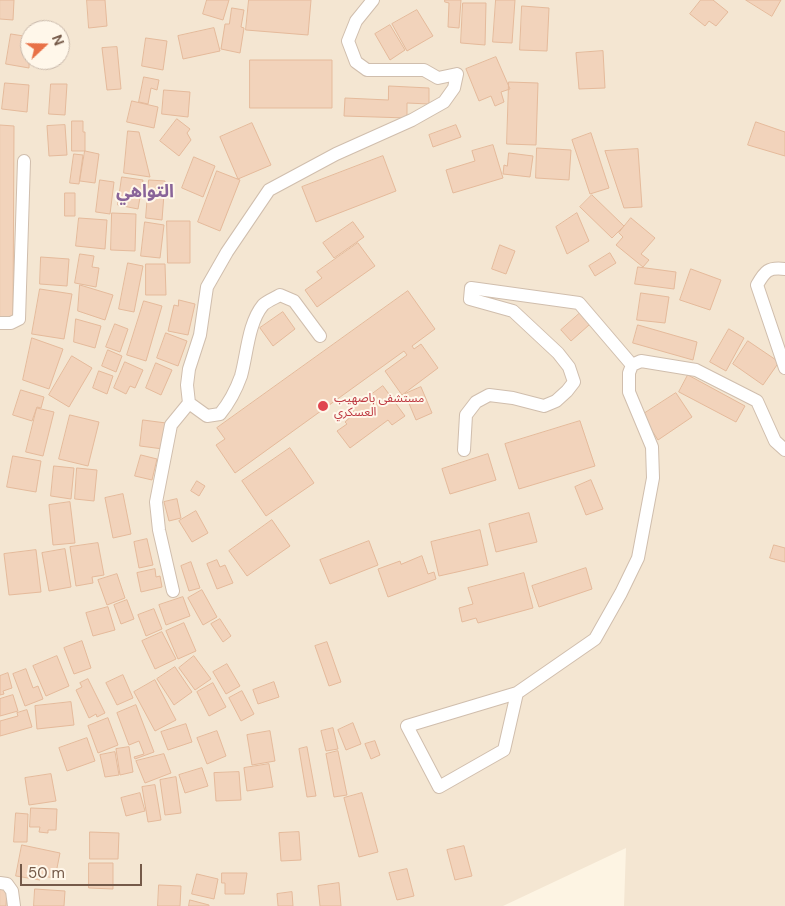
<!DOCTYPE html>
<html>
<head>
<meta charset="utf-8">
<style>
  body { margin:0 }
  #map { position:relative; width:785px; height:906px; overflow:hidden; background:#fdf4e3; font-family:"DM Sans",sans-serif }
  canvas { display:block }
  .north { position:absolute; left:20px; top:20px; width:50px; height:50px; box-sizing:border-box; background:#fff7ea; border:1px solid #c8b8aa; border-radius:50%; rotate:69deg; font-size:14px; font-weight:700; line-height:20px; text-align:center; color:#755a49 }
  .north::after { content:''; display:block; margin:auto; width:18px; height:22px; background:#e87147; clip-path:polygon(50% 0,100% 100%,50% 72%,0 100%) }
  .scale { position:absolute; left:20px; top:864px; width:122px; height:22px; box-sizing:border-box; border:2px solid #755a49; border-top:0; padding-left:6px; font-size:15px; line-height:18px; white-space:nowrap; color:#755a49; -webkit-text-stroke:4px #fff7ea; paint-order:stroke }
</style>
</head>
<body>
<div id="map">
<canvas width="785" height="906"></canvas>
<div class="north">N</div>
<div class="scale">50 m</div>
</div>
<script>
const ctx = document.querySelector('canvas').getContext('2d');
ctx.lineJoin = 'round';
function paint(path, color) {
  ctx.fillStyle = color;
  ctx.fill(path, 'evenodd');
}
function strokePath(path, color, width, dash) {
  ctx.strokeStyle = color;
  ctx.lineWidth = width;
  ctx.lineCap = dash ? 'butt' : 'round';
  ctx.setLineDash(dash || []);
  ctx.stroke(path);
}
function drawText(font, color, halo, rows, align = 'center') {
  ctx.font = font + ' "DM Sans","Noto Sans Arabic",sans-serif';
  ctx.lineWidth = 4;
  ctx.setLineDash([]);
  ctx.textBaseline = 'middle';
  ctx.strokeStyle = halo;
  ctx.fillStyle = color;
  for (const [text, x, y, turn = 0] of rows) {
    ctx.save();
    ctx.translate(x, y);
    ctx.rotate((+turn || 0) * Math.PI / 180);
    ctx.textAlign = isNaN(turn) ? turn : align;
    if (halo) ctx.strokeText(text, 0, 0);
    ctx.fillText(text, 0, 0);
    ctx.restore();
  }
}
paint(new Path2D(`
  M0,0H785V906H624L626,848L503,906H0ZM30,30H60V60H30Z`), '#f4e6d2');
const building = new Path2D(`
  M0,0H14L13,20L0,19Z
  M87,0H105L107,26L89,28Z
  M207,0H229L223,20L203,14Z
  M249,0H311L308,35L246,30Z
  M445,0H461L459,28L448,27L449,3L445,2Z
  M496,0H515L512,43L493,42Z
  M701,0H713L728,12L716,26L709,21L705,26L690,14Z
  M746,0H781L772,16Z
  M463,3H486L485,45L461,43Z
  M522,6L549,8L547,51L520,50Z
  M232,8L244,10L241,27L244,28L240,53L221,49L225,24H229Z
  M417,10L433,36L407,51L392,24Z
  M390,25L405,50L390,60L375,34Z
  M214,28L220,51L183,59L178,36Z
  M11,34L30,37L29,68L6,64Z
  M146,38L167,41L163,70L142,66Z
  M117,47L121,89L107,90L102,48Z
  M603,51L605,88L579,89L576,53Z
  M496,57L510,89L501,92L504,102L495,106L491,96L479,101L466,69Z
  M250,60H332V108H250Z
  M144,77L159,80L157,90L151,88L148,104L139,102Z
  M509,82L538,83L536,145L507,144Z
  M5,83L29,85L27,112L2,109Z
  M51,84H67L65,115L49,114Z
  M389,86L429,88V104L407,103V118L344,116L345,98L388,100Z
  M164,90L190,92L188,117L162,114Z
  M132,101L158,107L154,128L127,122Z
  M177,119L190,129L187,133L191,140L179,156L160,141Z
  M72,121H83V132H85V151H72Z
  M756,122L785,132V156L748,145Z
  M252,123L271,165L238,179L220,137Z
  M0,125L14,126L13,317H0Z
  M65,125L67,155L49,156L47,126Z
  M456,125L461,137L433,147L429,135Z
  M128,131L139,132L150,177L124,173Z
  M591,133L609,188L590,194L572,140Z
  M493,145L503,178L453,193L446,170L475,161L472,151Z
  M537,148L571,150L569,180L536,178Z
  M638,149L642,207L624,208L605,151Z
  M85,151L99,154L95,183L80,181Z
  M509,153L533,156L530,177L503,174L504,165L507,166Z
  M74,154L83,155L79,184L70,183Z
  M383,156L396,191L316,222L302,187Z
  M194,157L215,166L203,197L182,188Z
  M217,171L240,180L220,231L198,222Z
  M122,177L143,180L138,209L118,205Z
  M100,180L114,182L110,214L96,212Z
  M149,180L165,181L162,220L146,218Z
  M65,193H75V216H65Z
  M592,195L624,226L612,238L580,207Z
  M112,213L136,214L135,251L111,250Z
  M577,213L589,241L567,254L556,227Z
  M79,218L107,220L105,249L76,246Z
  M631,218L655,238L641,254L649,260L643,267L616,245L623,237L619,233Z
  M167,221H190V263H168Z
  M145,222L164,225L160,258L141,256Z
  M353,222L364,237L334,258L323,243Z
  M358,243L375,266L317,307L305,290L322,278L317,272Z
  M500,245L515,251L506,274L492,269Z
  M610,253L616,263L595,276L589,266Z
  M80,254L94,256L92,267L99,268L96,287L75,283Z
  M41,257L69,259L67,286L40,284Z
  M128,263L143,266L134,312L119,309Z
  M146,264H165L166,295H146Z
  M638,267L676,272L674,289L635,284Z
  M691,269L721,280L710,310L680,300Z
  M80,285L113,295L105,320L78,311Z
  M40,289L72,294L64,339L32,334Z
  M408,291L435,329L412,346L414,349L421,344L438,368L402,395L385,371L407,355L404,351L235,473L216,445L225,439L217,428Z
  M641,293L669,297L665,323L637,320Z
  M179,300L195,304L188,335L168,331L174,305L178,306Z
  M144,301L162,306L146,361L127,355Z
  M588,306L598,317L571,341L561,330Z
  M283,312L295,329L273,346L260,328Z
  M76,319L101,326L95,348L74,342Z
  M115,324L128,329L120,352L106,347Z
  M638,325L697,342L693,360L633,343Z
  M729,329L744,338L726,371L710,362Z
  M166,333L187,341L178,366L157,358Z
  M32,338L63,349L49,389L23,380Z
  M748,341L779,362L763,385L733,364Z
  M108,350L122,356L116,372L102,366Z
  M72,356L92,368L69,407L49,395Z
  M125,362L143,370L135,388L130,386L126,394L114,388Z
  M156,363L172,370L161,395L146,388Z
  M99,371L113,376L107,394L93,388Z
  M688,375L745,406L736,422L679,392Z
  M383,386L405,416L392,425L388,420L350,448L337,431L347,424L345,422L355,413L352,409Z
  M421,387L432,413L416,420L405,394Z
  M21,390L44,397L41,408L37,407L32,421L13,415Z
  M676,393L692,417L658,440L642,415Z
  M37,408L54,412L43,456L26,452Z
  M70,415L99,422L88,466L59,459Z
  M143,420L166,423L163,449L140,446Z
  M580,421L595,466L519,489L505,444Z
  M290,448L314,483L266,516L242,481Z
  M488,454L496,480L450,494L442,469Z
  M141,455L157,459L152,480L135,476Z
  M13,456L41,461L36,492L7,487Z
  M54,466L74,468L71,499L51,496Z
  M77,468L97,470L94,501L75,499Z
  M591,480L603,509L586,515L575,487Z
  M197,481L205,486L199,496L191,491Z
  M123,494L131,534L113,538L105,498Z
  M177,499L181,518L169,521L164,502Z
  M70,502L75,543L53,545L49,505Z
  M196,511L208,533L192,542L179,521Z
  M529,513L537,542L496,552L489,524Z
  M272,520L290,546L247,576L229,551Z
  M480,530L488,565L439,576L431,542Z
  M147,539L153,565L139,568L134,542Z
  M369,541L378,565L330,584L320,560Z
  M98,543L104,575L92,577L93,583L76,586L70,547Z
  M774,545L785,548V562L770,558Z
  M65,549L71,587L49,591L42,553Z
  M36,550L41,592L9,595L4,554Z
  M422,556L428,574L434,572L436,579L388,597L378,569L400,561L401,564Z
  M217,560L220,567L225,565L233,583L217,589L207,564Z
  M191,562L200,588L189,591L181,566Z
  M586,568L592,589L539,607L532,586Z
  M155,569L156,577L160,576L162,587L141,592L137,573Z
  M524,573L533,608L478,623L476,618L462,622L459,608L473,604L468,588Z
  M117,574L125,598L107,605L98,580Z
  M202,590L217,617L203,625L188,598Z
  M183,597L190,616L166,625L159,605Z
  M127,600L134,619L121,624L114,605Z
  M108,607L115,630L93,636L86,613Z
  M154,609L162,629L146,636L138,615Z
  M220,619L231,636L223,642L211,624Z
  M184,623L196,651L178,659L166,631Z
  M162,632L176,659L155,669L142,641Z
  M82,641L91,668L74,674L64,648Z
  M327,642L341,682L329,686L315,646Z
  M57,656L69,686L46,696L33,666Z
  M194,656L211,679L195,690L179,668Z
  M227,664L240,686L226,694L213,672Z
  M175,667L192,692L174,705L157,679Z
  M26,669L33,688L38,686L43,699L25,706L13,674Z
  M8,673L12,688L3,691L4,694L0,695V676Z
  M123,675L133,698L117,705L106,683Z
  M88,679L105,713L97,717L96,714L89,718L76,690L82,687L80,683Z
  M155,680L176,720L155,731L134,692Z
  M274,682L279,697L258,704L253,690Z
  M213,683L226,707L209,716L197,692Z
  M242,691L254,714L241,721L229,698Z
  M13,695L18,711L0,716V699Z
  M71,702L74,725L37,729L35,706Z
  M136,705L154,752L135,759L134,757L144,754L139,741L129,745L117,713Z
  M27,710L32,727L0,736V721L18,716L17,713Z
  M108,718L118,745L98,753L88,726Z
  M353,723L361,744L346,750L338,730Z
  M186,724L192,742L168,750L161,732Z
  M333,728L338,749L326,751L321,731Z
  M217,731L226,756L207,764L197,738Z
  M270,731L275,761L252,765L247,735Z
  M87,738L95,761L67,771L59,748Z
  M375,741L380,755L371,759L365,744Z
  M129,747L133,772L120,775L116,749Z
  M307,747L316,796L307,797L299,749Z
  M338,751L347,795L334,797L326,754Z
  M115,752L119,775L105,777L100,755Z
  M164,754L171,773L145,783L136,761Z
  M269,764L273,787L247,791L244,768Z
  M202,768L208,786L185,793L179,775Z
  M239,772L241,800L216,801L214,773Z
  M51,774L56,801L29,805L25,778Z
  M176,777L181,813L165,815L160,780Z
  M155,785L161,820L148,822L142,787Z
  M140,793L145,811L126,816L121,798Z
  M362,793L378,852L359,857L344,798Z
  M31,808L57,809L56,830H48V833L39,832L40,827H30Z
  M16,813L28,814L27,842H14Z
  M90,832L119,833L118,859H90Z
  M299,832L301,860L281,861L279,833Z
  M22,845L60,853L55,878L41,876L40,880L16,876Z
  M464,846L472,876L455,880L447,850Z
  M89,863H113V889L89,888Z
  M407,869L414,896L397,900L389,873Z
  M222,873H247L244,894H225V883H222Z
  M197,874L218,879L214,899L192,894Z
  M339,883L341,906H320L318,886Z
  M159,885L181,886L180,906H158Z
  M0,887H7L6,906H0Z
  M35,889L65,891L64,906H34Z
  M292,892L293,906H278L277,894Z
  M190,900L209,905V906H189Z`);
paint(building, '#f2d3bb');
strokePath(building, '#e5ba9b', 1);
const street = new Path2D(`
  M785,269C768,267 765,271 757,285L785,368
  M0,323H11L19,319L24,161
  M320,336L294,301L280,295C275,298 267,301 263,305C248,323 247,355 241,376C236,390 229,403 220,414L207,416L189,403L187,385L189,369L200,335L207,287L227,252L269,190L336,154L412,120L444,102L454,88L457,74L438,78L424,70H367L356,62L348,41L356,21L373,0
  M464,450L466,415L476,402L489,395L513,398L544,406L556,401L567,391L574,382L569,367L558,353L513,311L470,299L471,288L579,303L632,365
  M173,591L159,530L156,502L171,425L189,403
  M517,693L504,750L439,787L407,726L517,693L595,639L621,593L638,558L653,478L652,447L629,392V373L632,365L641,361L696,370L757,401L775,441L785,450
  M0,883L7,884L12,891L14,906`);
strokePath(street, '#d0bead', 14);
strokePath(street, '#fff', 12);
for (const [x, y, r, color] of [
  [323,406,6,"#e0444e"]
]) {
  const dot = new Path2D();
  dot.arc(x, y, r, 0, 2 * Math.PI);
  ctx.fillStyle = color;
  ctx.fill(dot);
  strokePath(dot, '#fff7ea', 2);
}
drawText('12px', '#be3a42', '#fff7ea', [
  ["مستشفى باصهيب",334,399],
  ["العسكري",334,413]
], 'left');
drawText('bold 18px', '#896499', '#fff7ea', [
  ["التواهي",145,192]
]);
</script>
</body>
</html>
